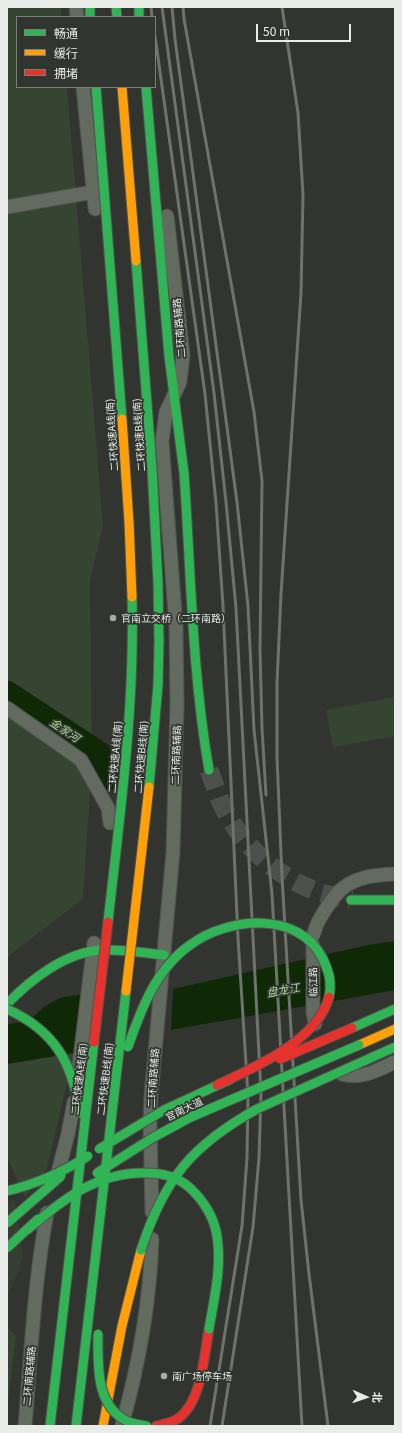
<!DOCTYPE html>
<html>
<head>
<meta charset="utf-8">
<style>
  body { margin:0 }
  #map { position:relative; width:402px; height:1433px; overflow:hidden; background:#323430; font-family:Georgia,"Noto Sans SC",serif }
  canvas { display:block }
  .frame { position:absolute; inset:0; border:8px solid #e9ece8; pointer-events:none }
  .legend { position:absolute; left:16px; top:16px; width:140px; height:72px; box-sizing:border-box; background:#31352f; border:1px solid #7b7e79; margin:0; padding:5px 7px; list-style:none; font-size:12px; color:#e9ece8 }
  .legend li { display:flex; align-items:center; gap:8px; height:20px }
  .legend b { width:20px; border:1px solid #7b7e79 }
  .north { position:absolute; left:346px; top:1377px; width:40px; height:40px; -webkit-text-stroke:3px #31352f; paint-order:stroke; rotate:92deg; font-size:11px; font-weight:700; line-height:16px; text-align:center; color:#e9ece8 }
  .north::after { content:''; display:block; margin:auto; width:14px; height:18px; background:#e9ece8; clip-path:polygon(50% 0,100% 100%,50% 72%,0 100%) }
  .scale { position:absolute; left:256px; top:24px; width:95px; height:18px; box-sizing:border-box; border:2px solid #e9ece8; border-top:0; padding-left:5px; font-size:12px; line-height:14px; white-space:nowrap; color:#e9ece8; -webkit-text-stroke:3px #31352f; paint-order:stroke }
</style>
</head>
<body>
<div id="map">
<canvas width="402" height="1433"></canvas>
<div class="frame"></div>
<ul class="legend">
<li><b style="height:5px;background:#30b455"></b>畅通</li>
<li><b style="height:5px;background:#ff9f0a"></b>缓行</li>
<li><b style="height:5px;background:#e5322d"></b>拥堵</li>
</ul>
<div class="north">北</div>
<div class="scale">50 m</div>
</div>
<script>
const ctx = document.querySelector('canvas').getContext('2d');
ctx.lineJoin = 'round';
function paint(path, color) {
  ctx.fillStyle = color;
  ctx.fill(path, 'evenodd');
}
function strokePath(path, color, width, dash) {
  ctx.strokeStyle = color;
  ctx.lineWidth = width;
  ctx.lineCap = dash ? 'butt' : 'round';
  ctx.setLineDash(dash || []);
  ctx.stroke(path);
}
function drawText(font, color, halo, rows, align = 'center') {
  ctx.font = font + ' Georgia,"Noto Sans SC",serif';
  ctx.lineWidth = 3.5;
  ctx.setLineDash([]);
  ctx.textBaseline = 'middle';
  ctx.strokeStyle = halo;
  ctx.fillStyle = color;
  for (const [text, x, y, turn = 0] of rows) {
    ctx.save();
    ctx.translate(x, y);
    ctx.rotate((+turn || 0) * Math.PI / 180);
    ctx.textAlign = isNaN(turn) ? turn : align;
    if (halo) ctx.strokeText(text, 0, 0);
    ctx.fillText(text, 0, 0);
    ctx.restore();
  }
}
paint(new Path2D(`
  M15,1200L23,1257L14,1282L7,1295V1202Z`), '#363e33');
paint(new Path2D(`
  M7,7H61V17H17V87H67L103,526L90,580L92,759L83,899L7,957Z
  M395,697V736L333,747L326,710Z
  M74,1053L47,1168L25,1197L7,1157V1064Z
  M7,1327L16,1336L7,1409Z`), '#364531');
paint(new Path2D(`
  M395,941V990L171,1030L173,989L368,945Z
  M82,994L74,1053L7,1064V1043C19,1029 42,1003 60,998C67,996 75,996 82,994Z`), '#0f2806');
paint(new Path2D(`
  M59,998L43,1008L21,1027L7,1043V1040L19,1026L42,1006L54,999Z`), '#323430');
strokePath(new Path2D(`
  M7,692L100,753L107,775L110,779
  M7,1036L44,1030`), '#0f2806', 23);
strokePath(new Path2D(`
  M209,770C213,780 216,790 220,800C239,844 276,877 321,893C331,896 341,897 351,900`), '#4d504c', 19, [19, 10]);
const street = new Path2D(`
  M76,7L77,17
  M83,87L95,209
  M7,207L93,192
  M7,708L81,760L108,808L110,823
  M343,888C358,876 376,875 395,874
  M313,945V1012L315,1024
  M342,1074C361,1080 378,1070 395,1062
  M77,1083L94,943
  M57,1176L68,1134L74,1102
  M152,1212L150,1124L151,1096L173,852L177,705L176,626L162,441L166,412L180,382L183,355L167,216
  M122,1425C139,1364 150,1303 152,1239
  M25,1426C31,1355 34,1283 47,1213`);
const fast = new Path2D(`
  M90,7V17
  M116,7L117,17
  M139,7V17
  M146,87L169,356L184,473
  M184,473C191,572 192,672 209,770
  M351,900H395
  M7,1004C31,979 66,952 102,950C123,949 144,953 164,955
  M352,1028L395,1009`);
const slow = new Path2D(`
  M359,1045L395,1029
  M103,1426L122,1326L141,1250`);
const jam = new Path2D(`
  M156,1426C164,1424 172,1423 179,1418C202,1400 204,1356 209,1329`);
strokePath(street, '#4f514e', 15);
strokePath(fast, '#4f514e', 11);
strokePath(slow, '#4f514e', 11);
strokePath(jam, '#4f514e', 11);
strokePath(street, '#636b60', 13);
strokePath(fast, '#30b455', 9);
strokePath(slow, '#ff9f0a', 9);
strokePath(jam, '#e5322d', 9);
strokePath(new Path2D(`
  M151,7L152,17
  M162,7L214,393L226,502L236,608L261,1093L259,1158L253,1227L222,1426
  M172,7L175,39L237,502L248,606L254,730L272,894L302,1426
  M183,7L184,19L254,412L262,481L260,649L262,729L266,795
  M282,7L298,113L303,195L301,293L281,594L277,683V757L282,877L301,1200L309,1274L328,1426
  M155,36L205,394L216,503L223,606L238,938L248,1095L247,1158L242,1226L210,1426`), '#6e736b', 3);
const streetBridge = new Path2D(`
  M314,935C314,924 334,895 343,888`);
const fastBridge = new Path2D(`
  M96,87L122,419
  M136,261L152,468L158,583L159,641L158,685L149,787
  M108,922C120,814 135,706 132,597
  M7,1009C55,1031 72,1062 80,1113
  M128,1047C141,1009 156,969 190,945C228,917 299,910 323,959C329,972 332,982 329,997
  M99,1149L164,1110L231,1079
  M97,1173L154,1137L191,1117L359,1045
  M7,1191C36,1184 63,1172 88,1156
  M7,1223L61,1176
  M27,1230C63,1200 97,1171 147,1173C162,1173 177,1177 189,1187C203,1200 214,1217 217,1236C222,1267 214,1299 209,1329
  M7,1248L38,1219
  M141,1250C164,1179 192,1145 257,1109L395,1047
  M98,1334C98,1365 95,1407 129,1422C134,1424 141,1425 147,1426
  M50,1426L94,1042
  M76,1426L126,991`);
const slowBridge = new Path2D(`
  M122,87L136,261
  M122,419L129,522L132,597
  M126,991L149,787`);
const jamBridge = new Path2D(`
  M94,1042L108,922
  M280,1059L352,1028
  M217,1085C254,1068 318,1040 329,997`);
strokePath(streetBridge, '#4f514e', 15, []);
strokePath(fastBridge, '#4f514e', 11, []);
strokePath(slowBridge, '#4f514e', 11, []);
strokePath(jamBridge, '#4f514e', 11, []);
strokePath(streetBridge, '#636b60', 13);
strokePath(fastBridge, '#30b455', 9);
strokePath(slowBridge, '#ff9f0a', 9);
strokePath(jamBridge, '#e5322d', 9);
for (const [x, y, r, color] of [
  [113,618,4,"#a9aca8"],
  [164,1376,4,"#a9aca8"]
]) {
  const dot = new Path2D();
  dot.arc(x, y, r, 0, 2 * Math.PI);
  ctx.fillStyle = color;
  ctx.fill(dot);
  strokePath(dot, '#31352f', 1.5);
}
drawText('10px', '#e9ece8', '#31352f', [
  ["二环南路辅路",179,328,-95],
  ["二环快速A线(南)",112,435,-94],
  ["二环快速B线(南)",139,435,-94],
  ["二环南路辅路",176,755,-88],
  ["二环快速A线(南)",115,757,-85],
  ["二环快速B线(南)",141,757,-85],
  ["临江路",313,982,-91],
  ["二环南路辅路",153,1078,-86],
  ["二环快速A线(南)",79,1079,-83],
  ["二环快速B线(南)",105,1079,-83],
  ["官南大道",184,1109,-26],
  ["二环南路辅路",29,1376,-85]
]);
drawText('10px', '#e9ece8', '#31352f', [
  ["官南立交桥（二环南路）",121,618],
  ["南广场停车场",172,1376]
], 'left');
drawText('italic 11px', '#aada9a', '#31352f', [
  ["金家河",65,730,34],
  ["盘龙江",283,990,-10]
]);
</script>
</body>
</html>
